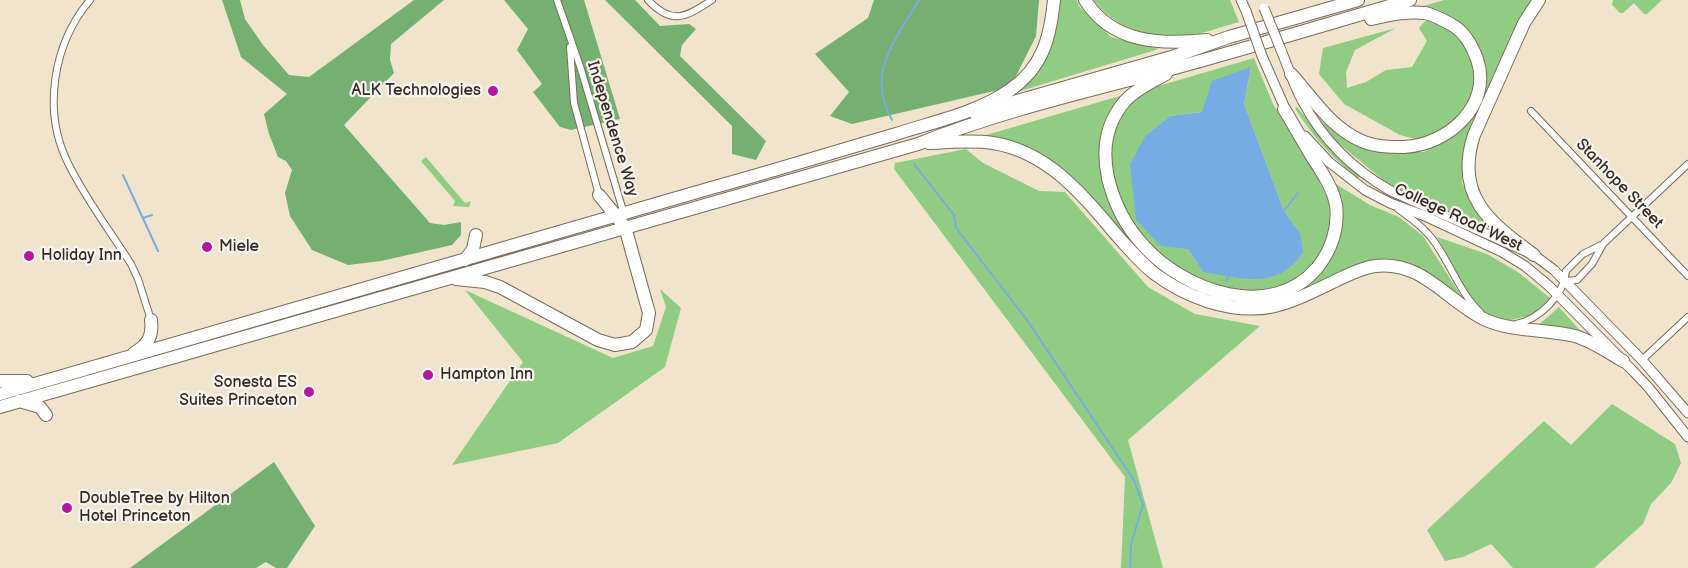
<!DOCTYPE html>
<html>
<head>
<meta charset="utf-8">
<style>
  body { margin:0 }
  canvas { display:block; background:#f1e4cc }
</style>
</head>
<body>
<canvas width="1688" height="568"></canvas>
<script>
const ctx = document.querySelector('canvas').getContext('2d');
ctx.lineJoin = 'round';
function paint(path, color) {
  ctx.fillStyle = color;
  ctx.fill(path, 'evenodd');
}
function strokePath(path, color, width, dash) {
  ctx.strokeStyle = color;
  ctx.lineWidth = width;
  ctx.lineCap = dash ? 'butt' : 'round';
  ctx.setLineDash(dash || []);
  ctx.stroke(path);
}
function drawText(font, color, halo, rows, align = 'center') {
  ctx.font = font + ' "Balsamiq Sans",sans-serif';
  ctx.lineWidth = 4.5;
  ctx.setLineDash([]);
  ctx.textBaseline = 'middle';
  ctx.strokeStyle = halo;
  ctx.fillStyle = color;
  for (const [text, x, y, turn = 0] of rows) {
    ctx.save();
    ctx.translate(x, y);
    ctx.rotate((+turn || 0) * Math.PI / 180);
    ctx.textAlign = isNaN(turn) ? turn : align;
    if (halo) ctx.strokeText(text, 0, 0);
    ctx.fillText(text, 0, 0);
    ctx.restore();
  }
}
paint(new Path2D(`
  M1059,0H1077L1079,6L1111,37L1159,49L1017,92C1047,59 1054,44 1059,0Z
  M1094,0H1230L1239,22C1221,27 1203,34 1185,36C1150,39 1114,28 1094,0Z
  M1444,0H1535L1520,23L1464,149L1462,183L1485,225L1393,188L1332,138L1318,120L1374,152H1424L1452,137L1471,120L1480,102L1479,53L1420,7Z
  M1613,0H1662L1647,14H1644L1634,3L1623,13H1620L1612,5Z
  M1426,20L1451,30L1468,47L1477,84L1458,121L1422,141L1400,135L1344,104L1319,74L1323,48L1396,28L1355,50L1346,72L1347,88L1366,82L1386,70L1412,67L1427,41L1419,28Z
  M1254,58L1273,104L1315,173L1329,202L1330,229L1326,248L1311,272L1280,291L1219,289L1164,263L1128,223L1111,169L1113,131L1129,105L1155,87ZM1251,68L1244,104L1284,211L1300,233L1203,272L1188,249L1146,135L1170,116L1202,112Z
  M1130,93C1123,104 1106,124 1103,136C1093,176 1115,213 1132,247L1067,175L976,138Z
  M1297,107L1331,149L1360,176L1358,178C1332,158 1312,136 1295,108Z
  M966,149L983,163L1039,191L1065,192L1148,287L1195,314L1260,326L1128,440L1163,568H1121L1125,477L894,169L895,163Z
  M426,157L465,203L471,201L469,207L453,206L455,201L421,161Z
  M1331,181L1370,205L1399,217L1423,236L1465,302L1389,261L1306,290L1337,246L1343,209Z
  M1437,237L1487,254L1518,272L1550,298L1532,315L1507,321L1486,313L1471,298Z
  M660,289L681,308L665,367L558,443L452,465L523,362L465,290L613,358L653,346L666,307Z
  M1559,307L1586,337L1536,327Z
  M1612,404L1675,444L1681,463L1671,483L1651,504L1643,524L1594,568H1513L1491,544L1463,557L1445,561L1427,530L1544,421L1571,445Z`), '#90cd83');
paint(new Path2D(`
  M222,0H240L245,19L263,45L289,75L309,77L414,0H444L391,44L390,60L394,73L344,125L430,223L444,225L461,222V235L452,245L381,261L348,265L312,250L290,216L285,193L292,170L286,161L278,157L269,134L264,114L287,94L241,57Z
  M504,0H584L620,119L571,130L560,127L533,92L542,84L517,50L528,29Z
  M605,0H635L660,26L689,24L696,29L682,45L680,56L766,141L756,160L732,154V126Z
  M874,0H1039L1036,36L1016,76L1007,88L852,124L830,116L849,92L815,54L868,18Z
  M274,462L315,526L287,568H276L266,562L256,568H130Z`), '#74b071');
paint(new Path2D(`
  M1251,67L1244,104L1284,211L1300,233L1303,252C1278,291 1241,278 1203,272L1188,249L1161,246L1136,220L1130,164L1146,135L1170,116L1202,112L1212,81Z`), '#77abe4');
strokePath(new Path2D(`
  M892,120C865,73 896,40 919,0
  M914,164L954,215L956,228L1027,320L1134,480L1143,505L1131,544L1130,568
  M123,175L158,251
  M1283,212L1298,193
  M143,218L152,215
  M1226,281L1230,274`), '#77abe4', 2);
const street = new Path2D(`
  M90,0C53,44 42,111 68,163C85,198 110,231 131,264L138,279L151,320
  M557,0L580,66L624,214
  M648,0C672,26 686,17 712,0
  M570,47L574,103L599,195
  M1531,111L1688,276
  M1398,209C1412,219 1426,229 1436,244C1451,266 1461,294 1480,312
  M1565,281L1577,280L1592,264L1603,244L1688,164
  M1516,324C1540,319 1564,295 1566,271L1583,254L1603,244
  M1642,360L1688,317`);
const secondary = new Path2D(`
  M1241,0L1246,11
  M1281,50C1288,67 1294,86 1303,102C1323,140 1354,170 1391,191L1534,255L1554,270L1642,360L1688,413
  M1262,56L1287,113
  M1305,136L1329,162L1365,190L1390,203L1425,216L1502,252L1525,266L1549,286L1632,370L1649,388L1688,437`);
const highway = new Path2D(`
  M1085,0C1112,43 1160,45 1207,40
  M1166,74C1152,82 1136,89 1125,101C1106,123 1102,150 1108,178C1114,203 1126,227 1144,246C1184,291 1271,322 1317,268C1331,251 1339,228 1336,205C1332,184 1317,166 1307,148C1299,135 1292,122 1284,109
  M1291,74C1314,99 1331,129 1364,142C1377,147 1391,147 1404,147C1448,145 1493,105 1477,59C1472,45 1466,34 1454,26C1445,21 1435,15 1425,13C1406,11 1389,15 1371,19
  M975,113L1175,56L1229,37L1358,0
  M929,143C951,142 972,140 993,143C1050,152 1085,198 1120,239C1131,251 1142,264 1155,274C1171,286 1189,295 1207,301C1260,318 1286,305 1333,282C1346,276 1360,268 1375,266C1423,260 1447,302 1486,320C1513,332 1546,329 1575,336C1592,341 1608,352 1623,361
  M1534,255C1490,223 1454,196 1474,135L1524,23L1539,0
  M465,260L473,249L476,235
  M456,279L485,282L500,287L598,340L615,345L632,342L646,330L649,313L625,227L599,195
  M134,353C148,345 153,336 151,320
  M0,381H27
  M0,394C237,325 474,257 711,188C773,171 834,152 896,134C933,122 977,113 1010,90C1043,67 1050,38 1054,0
  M19,401L40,407L46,415
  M0,407L918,144C1003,110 1094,90 1182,66C1258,45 1334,22 1410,0`);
strokePath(street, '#7b6b5b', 8);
strokePath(secondary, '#7b6b5b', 11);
strokePath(highway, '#7b6b5b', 14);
strokePath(street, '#fff', 6);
strokePath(secondary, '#fff', 9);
strokePath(highway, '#fff', 12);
const secondaryBridge = new Path2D(`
  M1264,8L1281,50
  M1246,11L1262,56`);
strokePath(secondaryBridge, '#7b6b5b', 11, []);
strokePath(secondaryBridge, '#fff', 9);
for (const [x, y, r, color] of [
  [493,91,6,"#b5179e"],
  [207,247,6,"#b5179e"],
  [29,256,6,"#b5179e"],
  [428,375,6,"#b5179e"],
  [309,392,6,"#b5179e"],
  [67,508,6,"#b5179e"]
]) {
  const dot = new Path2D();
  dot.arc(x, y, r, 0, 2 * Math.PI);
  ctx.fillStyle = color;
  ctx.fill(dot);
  strokePath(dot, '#f6f6f2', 2);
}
drawText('16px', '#3b2a1e', '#f6f6f2', [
  ["ALK Technologies",481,91,"right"],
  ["Miele",219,247],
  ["Holiday Inn",41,256],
  ["Hampton Inn",440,375],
  ["Sonesta ES",297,383,"right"],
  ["Suites Princeton",297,401,"right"],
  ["DoubleTree by Hilton",79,499],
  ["Hotel Princeton",79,517]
], 'left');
drawText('16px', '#3b2a1e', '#f6f6f2', [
  ["Independence Way",612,129,73],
  ["Stanhope Street",1619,184,46],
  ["College Road West",1458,218,25]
]);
</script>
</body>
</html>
